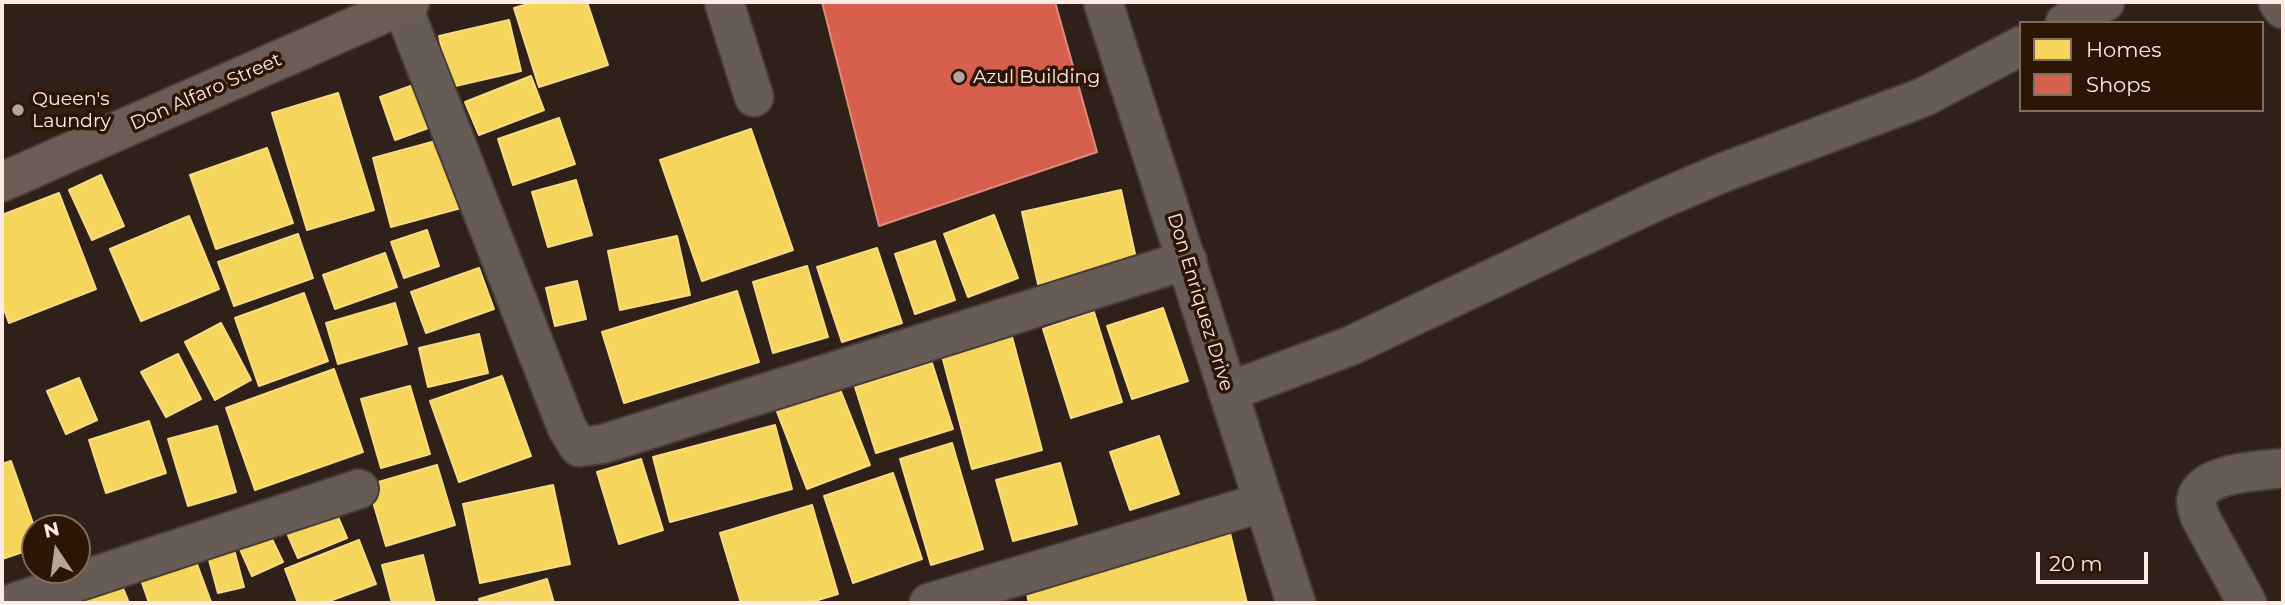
<!DOCTYPE html>
<html>
<head>
<meta charset="utf-8">
<style>
  body { margin:0 }
  #map { position:relative; width:2285px; height:605px; overflow:hidden; background:#2f2119; font-family:Montserrat,sans-serif }
  canvas { display:block }
  .frame { position:absolute; inset:0; border:4px solid #feece3; pointer-events:none }
  .legend { position:absolute; left:2019px; top:21px; width:245px; height:91px; box-sizing:border-box; background:#2d1506; border:2px solid #816b5e; margin:0; padding:9px 12px; list-style:none; font-size:21px; color:#feece3 }
  .legend li { display:flex; align-items:center; gap:14px; height:35px }
  .legend b { width:35px; border:2px solid #816b5e }
  .north { position:absolute; left:21px; top:514px; width:70px; height:70px; box-sizing:border-box; background:#2d1506; border:2px solid #816b5e; border-radius:50%; rotate:347deg; font-size:19px; font-weight:700; line-height:28px; text-align:center; color:#feece3 }
  .north::after { content:''; display:block; margin:auto; width:24px; height:32px; background:#b6a59c; clip-path:polygon(50% 0,100% 100%,50% 72%,0 100%) }
  .scale { position:absolute; left:2036px; top:552px; width:112px; height:32px; box-sizing:border-box; border:4px solid #feece3; border-top:0; padding-left:9px; font-size:21px; line-height:24px; white-space:nowrap; color:#feece3; -webkit-text-stroke:5px #2d1506; paint-order:stroke }
</style>
</head>
<body>
<div id="map">
<canvas width="2285" height="605"></canvas>
<div class="frame"></div>
<ul class="legend">
<li><b style="height:19px;background:#f6d55c"></b>Homes</li>
<li><b style="height:19px;background:#d6604d"></b>Shops</li>
</ul>
<div class="north">N</div>
<div class="scale">20 m</div>
</div>
<script>
const ctx = document.querySelector('canvas').getContext('2d');
ctx.lineJoin = 'round';
function paint(path, color) {
  ctx.fillStyle = color;
  ctx.fill(path, 'evenodd');
}
function strokePath(path, color, width, dash) {
  ctx.strokeStyle = color;
  ctx.lineWidth = width;
  ctx.lineCap = dash ? 'butt' : 'round';
  ctx.setLineDash(dash || []);
  ctx.stroke(path);
}
function drawText(font, color, halo, rows, align = 'center') {
  ctx.font = font + ' Montserrat,sans-serif';
  ctx.lineWidth = 7;
  ctx.setLineDash([]);
  ctx.textBaseline = 'middle';
  ctx.strokeStyle = halo;
  ctx.fillStyle = color;
  for (const [text, x, y, turn = 0] of rows) {
    ctx.save();
    ctx.translate(x, y);
    ctx.rotate((+turn || 0) * Math.PI / 180);
    ctx.textAlign = isNaN(turn) ? turn : align;
    if (halo) ctx.strokeText(text, 0, 0);
    ctx.fillText(text, 0, 0);
    ctx.restore();
  }
}
const homes = new Path2D(`
  M535,2H587L608,65L539,87L514,8Z
  M509,20L521,71L451,87L439,36Z
  M531,76L544,110L479,135L465,102Z
  M419,83L434,126L395,140L380,97Z
  M338,93L374,210L307,230L272,113Z
  M559,118L575,164L513,185L498,139Z
  M751,129L793,250L702,281L660,160Z
  M443,139L461,208L391,227L373,158Z
  M267,148L293,223L216,249L190,175Z
  M101,175L124,226L92,240L69,190Z
  M576,180L592,235L548,247L532,192Z
  M1121,190L1137,263L1038,284L1022,212Z
  M59,193L96,289L9,323L2,304V215Z
  M994,215L1018,278L968,297L944,234Z
  M189,216L219,289L141,321L110,249Z
  M427,230L439,266L404,278L391,242Z
  M298,234L313,278L234,306L218,262Z
  M677,236L690,295L620,310L608,251Z
  M935,241L955,300L915,314L895,254Z
  M877,248L902,323L842,342L817,267Z
  M385,253L397,287L335,309L323,275Z
  M807,266L828,337L773,353L753,282Z
  M479,268L494,309L426,333L411,292Z
  M577,281L586,319L555,326L546,288Z
  M737,291L759,362L624,403L602,332Z
  M304,293L328,361L259,386L235,318Z
  M395,303L407,344L338,364L326,323Z
  M1163,308L1188,381L1132,399L1107,326Z
  M1094,312L1122,402L1071,418L1043,329Z
  M221,323L251,380L215,400L185,342Z
  M1011,333L1042,450L972,469L941,352Z
  M479,334L488,373L428,387L419,348Z
  M178,354L201,399L166,417L141,372Z
  M932,363L953,429L876,453L855,387Z
  M334,369L363,452L255,490L226,408Z
  M502,376L531,456L459,482L430,401Z
  M79,378L97,420L66,434L47,391Z
  M836,379L870,465L807,489L774,404Z
  M410,386L430,454L381,468L361,399Z
  M149,421L166,473L106,493L89,440Z
  M775,425L792,489L670,522L653,457Z
  M217,426L236,492L188,506L168,439Z
  M1159,436L1179,494L1130,510L1110,452Z
  M952,443L983,549L931,565L900,459Z
  M641,459L663,530L619,544L597,472Z
  M11,461L35,529V548L2,559V464Z
  M1060,463L1077,524L1013,541L996,480Z
  M437,465L455,525L386,546L368,485Z
  M893,473L922,559L853,583L824,496Z
  M553,485L570,564L480,583L463,504Z
  M332,503L347,538L298,558L283,524Z
  M812,505L838,594L808,603H741L720,533Z
  M1229,529L1247,603H1029L1024,580Z
  M269,533L283,562L252,576L239,547Z
  M359,540L376,584L324,603H298L285,569Z
  M232,542L244,587L218,593L206,549Z
  M191,548L211,602L149,603L137,568Z
  M423,555L435,603H392L382,565Z
  M117,574L129,603H51Z
  M547,579L554,603H480L479,599Z`);
paint(homes, '#f6d55c');
strokePath(homes, '#f8dc84', 2);
const shops = new Path2D(`
  M822,2H1055L1097,152L879,226Z`);
paint(shops, '#d6604d');
strokePath(shops, '#e28a7a', 2);
const minor = new Path2D(`
  M724,2L754,97
  M1103,2L1296,603
  M2278,2L2283,9
  M402,5L567,428L579,447L603,444L1187,260
  M2065,23L2105,2
  M1228,392L1350,346L1652,203L1722,173L1924,97L2021,46
  M13,603L359,489
  M929,603L1264,502
  M2247,603L2200,517C2199,512 2196,506 2196,501C2200,472 2260,471 2283,468`);
const major = new Path2D(`
  M2,182L410,2`);
strokePath(minor, '#483d37', 42);
strokePath(major, '#483d37', 42);
strokePath(minor, '#675c55', 38);
strokePath(major, '#6b5c55', 38);
for (const [x, y, r, color] of [
  [959,77,7,"#b6a59c"],
  [18,110,7,"#b6a59c"]
]) {
  const dot = new Path2D();
  dot.arc(x, y, r, 0, 2 * Math.PI);
  ctx.fillStyle = color;
  ctx.fill(dot);
  strokePath(dot, '#2d1506', 2.5);
}
drawText('19px', '#feece3', '#2d1506', [
  ["Azul Building",973,77],
  ["Queen's",32,99],
  ["Laundry",32,121]
], 'left');
drawText('19px', '#feece3', '#2d1506', [
  ["Don Alfaro Street",206,92,-24],
  ["Don Enriquez Drive",1200,302,73]
]);
</script>
</body>
</html>
